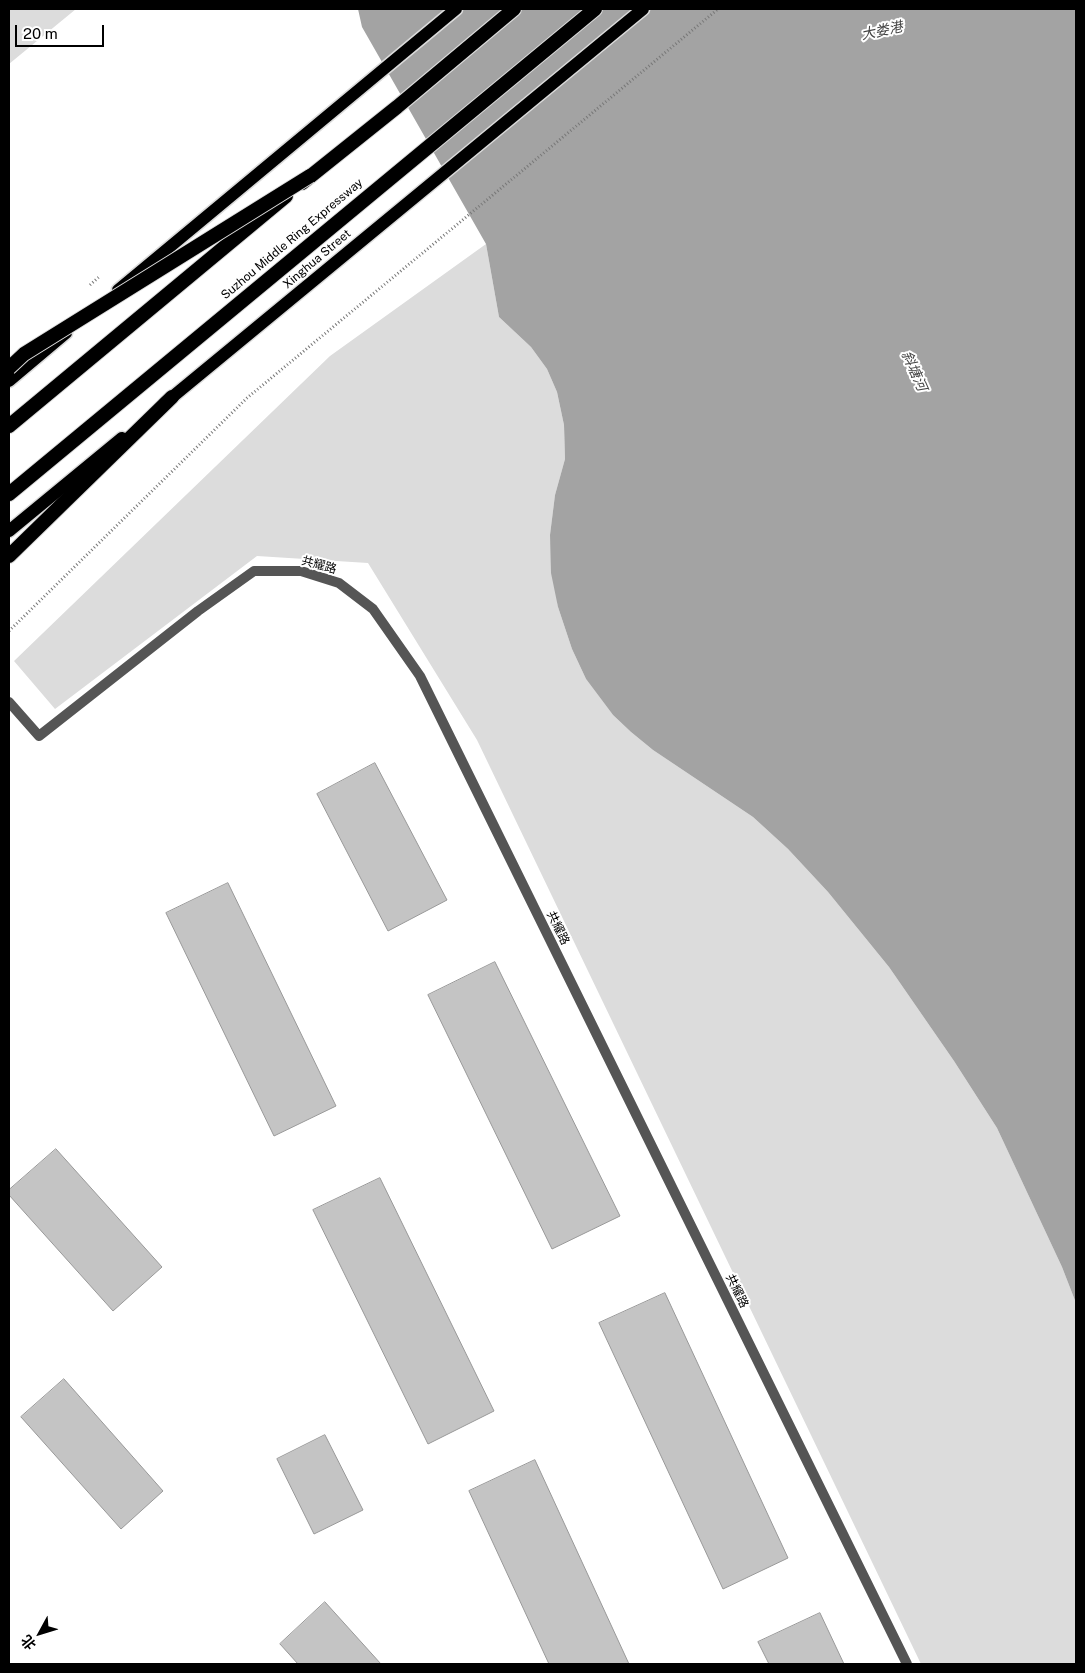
<!DOCTYPE html>
<html>
<head>
<meta charset="utf-8">
<style>
  body { margin:0 }
  #map { position:relative; width:1085px; height:1673px; overflow:hidden; background:#fff; font-family:"Public Sans","Noto Sans SC",sans-serif }
  canvas { display:block }
  .frame { position:absolute; inset:0; border:10px solid #000; pointer-events:none }
  .north { position:absolute; left:15px; top:1608px; width:50px; height:50px; -webkit-text-stroke:4px #fff; paint-order:stroke; rotate:231deg; font-size:14px; font-weight:700; line-height:20px; text-align:center; color:#000 }
  .north::after { content:''; display:block; margin:auto; width:18px; height:22px; background:#000; clip-path:polygon(50% 0,100% 100%,50% 72%,0 100%) }
  .scale { position:absolute; left:15px; top:25px; width:89px; height:22px; box-sizing:border-box; border:2px solid #000; border-top:0; padding-left:6px; font-size:15px; line-height:18px; white-space:nowrap; color:#000; -webkit-text-stroke:4px #fff; paint-order:stroke }
</style>
</head>
<body>
<div id="map">
<canvas width="1085" height="1673"></canvas>
<div class="frame"></div>
<div class="north">北</div>
<div class="scale">20 m</div>
</div>
<script>
const ctx = document.querySelector('canvas').getContext('2d');
ctx.lineJoin = 'round';
function paint(path, color) {
  ctx.fillStyle = color;
  ctx.fill(path, 'evenodd');
}
function strokePath(path, color, width, dash) {
  ctx.strokeStyle = color;
  ctx.lineWidth = width;
  ctx.lineCap = dash ? 'butt' : 'round';
  ctx.setLineDash(dash || []);
  ctx.stroke(path);
}
function drawText(font, color, halo, rows, align = 'center') {
  ctx.font = font + ' "Public Sans","Noto Sans SC",sans-serif';
  ctx.lineWidth = 4;
  ctx.setLineDash([]);
  ctx.textBaseline = 'middle';
  ctx.strokeStyle = halo;
  ctx.fillStyle = color;
  for (const [text, x, y, turn = 0] of rows) {
    ctx.save();
    ctx.translate(x, y);
    ctx.rotate((+turn || 0) * Math.PI / 180);
    ctx.textAlign = isNaN(turn) ? turn : align;
    if (halo) ctx.strokeText(text, 0, 0);
    ctx.fillText(text, 0, 0);
    ctx.restore();
  }
}
paint(new Path2D(`
  M9,9H76L9,64Z
  M486,244L499,317L531,347L547,369L557,392L564,425L565,459L555,495L550,535L558,607L572,649L586,679L613,715L631,732L653,750L753,817L788,849L828,892L889,967L954,1061L997,1128L1062,1267L1076,1303V1664H921L477,740L368,563L257,556L55,709L14,661L330,356Z`), '#dcdcdc');
paint(new Path2D(`
  M358,9H1076V1303L1062,1267L997,1128L954,1061L889,967L828,892L788,849L753,817L653,750L631,732L613,715L586,679L572,649L558,607L551,573L550,535L555,495L565,459L564,425L557,392L547,369L531,347L499,317L486,244L362,27Z`), '#a3a3a3');
const building = new Path2D(`
  M375,763L447,900L388,931L317,794Z
  M228,883L336,1106L274,1136L166,913Z
  M495,962L620,1216L552,1249L428,995Z
  M56,1149L162,1267L113,1311L9,1195V1190Z
  M380,1178L494,1411L428,1444L313,1210Z
  M665,1293L788,1558L723,1589L599,1323Z
  M64,1379L163,1491L121,1529L21,1417Z
  M325,1435L363,1510L314,1534L277,1459Z
  M535,1460L629,1664H549L469,1491Z
  M325,1602L381,1664H298L280,1644Z
  M820,1613L844,1664H769L758,1642Z`);
paint(building, '#c4c4c4');
strokePath(building, '#999', 1);
const primary = new Path2D(`
  M118,290L456,9
  M9,381L66,333
  M165,403L643,9
  M9,531L122,438`);
const trunk = new Path2D(`
  M302,183L397,107L514,9
  M9,426L286,196
  M9,494L595,9
  M9,556L172,397`);
strokePath(primary, '#dbdbdb', 15);
strokePath(trunk, '#dbdbdb', 16);
strokePath(new Path2D(`
  M90,285L100,276
  M9,631L247,398L718,9`), '#777', 3, [1, 2.5]);
strokePath(new Path2D(`
  M9,702L39,736L198,611L254,571H301L339,583L373,609L420,676L907,1664`), '#555', 10);
strokePath(primary, '#000', 12);
strokePath(trunk, '#000', 14);
const trunkBridge = new Path2D(`
  M9,368L24,354L310,176`);
strokePath(trunkBridge, '#dbdbdb', 16, []);
strokePath(trunkBridge, '#000', 14);
drawText('12px', '#000', '#fff', [
  ["Suzhou Middle Ring Expressway",292,239,-40],
  ["Xinghua Street",317,259,-40],
  ["共耀路",319,565,15],
  ["共耀路",558,928,64],
  ["共耀路",737,1291,64]
]);
drawText('italic 14px', '#444', '#fff', [
  ["大娄港",882,31,-12],
  ["斜塘河",914,371,66]
]);
</script>
</body>
</html>
